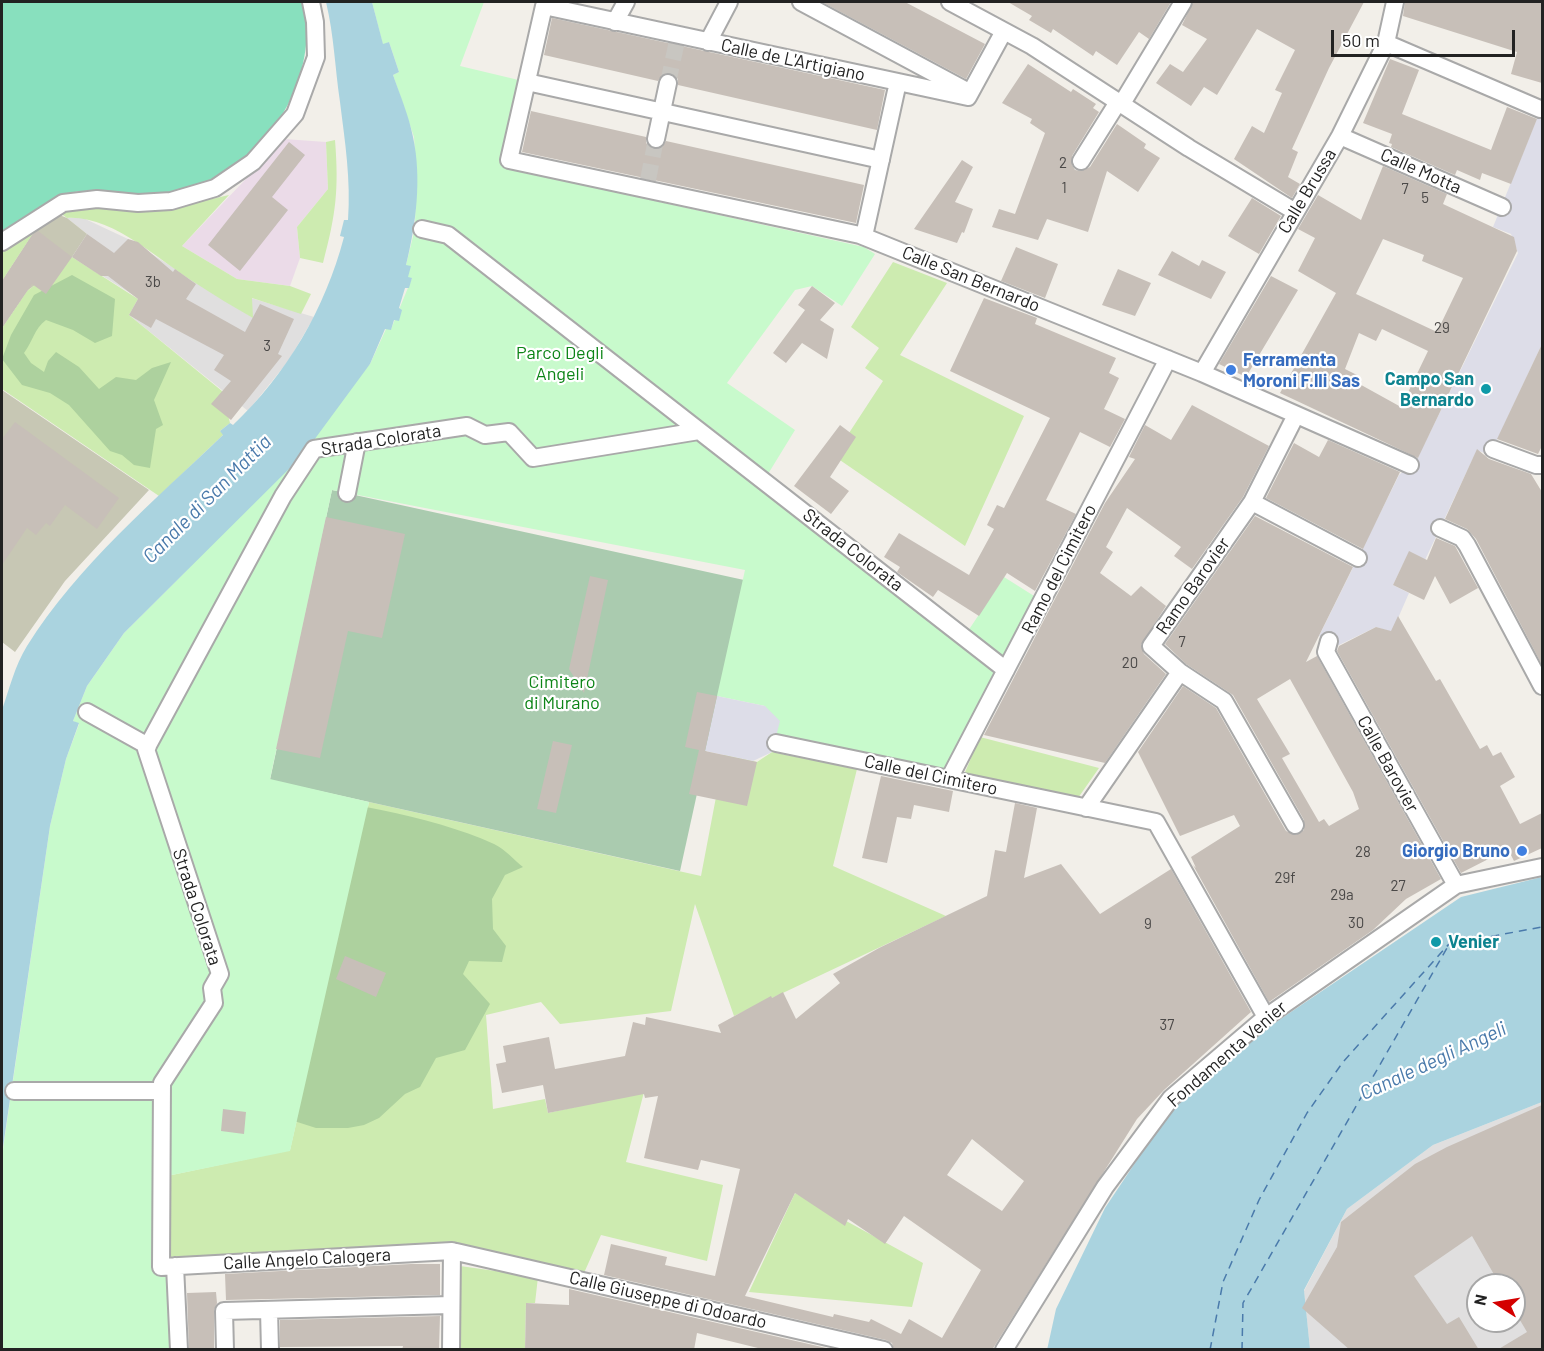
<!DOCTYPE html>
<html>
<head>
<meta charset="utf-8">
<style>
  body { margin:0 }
  #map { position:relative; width:1544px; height:1351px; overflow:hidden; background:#f2efe9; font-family:Barlow,sans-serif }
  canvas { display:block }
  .frame { position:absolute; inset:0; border:3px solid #222; pointer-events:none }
  .north { position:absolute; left:1466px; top:1273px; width:60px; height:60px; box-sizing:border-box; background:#fff; border:2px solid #a7a7a7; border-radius:50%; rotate:282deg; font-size:16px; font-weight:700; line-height:24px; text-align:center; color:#222 }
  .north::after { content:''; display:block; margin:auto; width:21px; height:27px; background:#d40000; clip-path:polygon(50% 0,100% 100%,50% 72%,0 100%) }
  .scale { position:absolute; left:1331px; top:30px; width:184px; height:27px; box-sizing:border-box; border:3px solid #222; border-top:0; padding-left:8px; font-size:18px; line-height:21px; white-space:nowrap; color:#222; -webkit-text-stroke:4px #fff; paint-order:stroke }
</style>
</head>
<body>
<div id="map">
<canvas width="1544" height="1351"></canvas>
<div class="frame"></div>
<div class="north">N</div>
<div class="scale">50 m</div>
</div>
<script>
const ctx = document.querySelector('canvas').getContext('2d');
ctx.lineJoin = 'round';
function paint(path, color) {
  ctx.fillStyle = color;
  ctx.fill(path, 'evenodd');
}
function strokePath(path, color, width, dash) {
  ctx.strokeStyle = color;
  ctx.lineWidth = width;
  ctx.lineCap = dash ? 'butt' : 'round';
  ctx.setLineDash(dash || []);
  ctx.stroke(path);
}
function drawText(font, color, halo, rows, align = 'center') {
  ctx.font = font + ' Barlow,sans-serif';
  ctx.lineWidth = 4.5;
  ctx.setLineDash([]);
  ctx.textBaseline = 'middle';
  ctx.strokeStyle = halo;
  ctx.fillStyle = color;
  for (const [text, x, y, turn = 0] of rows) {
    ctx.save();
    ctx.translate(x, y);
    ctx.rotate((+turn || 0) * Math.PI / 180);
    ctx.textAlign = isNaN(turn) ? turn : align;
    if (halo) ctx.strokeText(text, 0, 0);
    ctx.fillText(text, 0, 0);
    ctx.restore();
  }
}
paint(new Path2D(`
  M81,217L128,239L252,317L251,298L314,317L289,360L248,411L129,315L138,298L72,257L87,234L67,218Z
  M1542,1102V1349H1310L1304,1291L1347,1209L1433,1145ZM1478,1285H1514V1321H1478Z`), '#e0dfdf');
paint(new Path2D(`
  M284,139L326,142L328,189L297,227L300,258L290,286L237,279L182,246Z`), '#ebdbe8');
paint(new Path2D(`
  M52,212L67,218L87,234L72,257L27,291L2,328V281L36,229Z
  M2,390L149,490L65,581L15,652L2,642Z`), '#c7c7b4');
paint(new Path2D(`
  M335,140C339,190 336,214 323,263L300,258L297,227L328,189L326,142Z
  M229,195L182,246L237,279L290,286L311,294L301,314L252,298L253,318C234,307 215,296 197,284C159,261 113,215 67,218L60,213L92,206L164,210Z
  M36,229L2,281V251Z
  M72,257L138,299L129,315L222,391L230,423L220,431L224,434L159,496L2,389V328L27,291Z
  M893,262L947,283L900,355L1024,416L965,546L834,456L883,381L865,368L879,348L851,327Z
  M980,737L1099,768L1078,798L963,777Z
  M772,752L857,769L833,866L946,916L734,1016L695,904L671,1011L560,1024L541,1002L486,1015L493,1109L545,1099L548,1113L644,1092L626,1162L723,1185L707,1261L601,1235L584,1273L514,1256L453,1246L171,1259L167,1176L290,1150L369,802L701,876L724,755L757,762Z
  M795,1193L923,1263L912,1307L749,1292Z
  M460,1266L538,1277L535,1303H526L525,1349L459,1350Z`), '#cdebb0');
paint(new Path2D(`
  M72,275L115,299L112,336L95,343L73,330L46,320C34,329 33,341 24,353L31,363L44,372L48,361L56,352L79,367L99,389L116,377L136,380L152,368L171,362L154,400L163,425L156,429L150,468L134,465L122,455L110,451L69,405L50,393L22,385L2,359L11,335L34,295Z
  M264,788C335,802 429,814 494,844C505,849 514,860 523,867L505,875L492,899L493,929L506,946L502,962L469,961L463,974L490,1004L465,1050L436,1058L420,1087L405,1094L379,1118L364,1125L348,1128H316L291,1120Z`), '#add19e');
paint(new Path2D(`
  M332,490L744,580L680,871L270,780Z`), '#aacbaf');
paint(new Path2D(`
  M372,2H484L460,66L527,82L506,168L864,247L875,254L842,306L812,286L795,290L727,383L795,430L768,474L968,631L1004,577L1042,601L949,779L776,743L765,706L717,696L745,570L332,490L270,779L369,802L290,1151L167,1176L172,1349L2,1350V1156L50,826L66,759L79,724L73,721L87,686L124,633L184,573L370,364L386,329H391L412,278H408L406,265L415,228L416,169L414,137L393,75L399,72L389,42L383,45Z`), '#c8facc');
paint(new Path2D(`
  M2,2H305C315,68 286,129 233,167C214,181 194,192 171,195C140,200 93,184 67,194C45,203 22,222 2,235Z`), '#88e0be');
paint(new Path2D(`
  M1542,106V344L1493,449L1489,455L1477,450L1425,560L1409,552L1393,585L1409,593L1392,632L1376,627L1337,646L1319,636L1399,475L1417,459L1518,253L1511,234L1493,227Z
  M717,696L765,706L780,721L772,752L753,761L705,751Z`), '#dddde8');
paint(new Path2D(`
  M326,2H372L383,44L389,42L399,72L393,75C400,95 409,116 413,137C422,178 416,225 406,265L411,266L408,277L412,278L409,288H405L399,308L402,310L399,321L394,320L391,330L385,329L370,364L303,455L124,633L87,686L73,721L79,723L66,759L50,826L2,1154V710C9,690 15,665 27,646C78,565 155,500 223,435L220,431L230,423L233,425C287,374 325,309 344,237L340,236L344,220H348C351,180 345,142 340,102C335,68 334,35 326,2Z
  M1542,877V1102L1433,1145L1347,1209L1304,1290L1310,1349L1047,1350L1056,1309L1105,1208L1171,1109L1251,1039L1461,897Z`), '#aad3df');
strokePath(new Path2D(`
  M1450,944L1542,927
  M1210,1350L1223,1282L1259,1200L1307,1113L1343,1062L1449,944
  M1242,1350L1243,1303L1447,948`), '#4a7aab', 1.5, [8, 6]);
paint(new Path2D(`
  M822,2H905L985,44L966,79Z
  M1008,2H1171L1149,39L1139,32L1117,65L1096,51L1093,56L1053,29L1051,33L1029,20L1032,16Z
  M1193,2H1364L1329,68L1292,149L1298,152L1288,177L1300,184L1292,198L1234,159L1252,126L1264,133L1282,93L1275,90L1295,50L1257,29L1217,95L1204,87L1191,106L1156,83L1170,64L1183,72L1207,39L1182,25Z
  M1405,2H1542V83L1511,74L1517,52L1403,16Z
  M552,18L885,90L877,130L678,85V79L671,73H664L658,81L544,55Z
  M1390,59L1419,70L1402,114L1491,150L1507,107L1537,119L1511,184L1482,173L1480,180L1457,170L1455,175L1391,147L1392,144L1389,143L1392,134L1363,123Z
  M1028,64L1071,92L1073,89L1096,104L1093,108L1099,112L1072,156V165L1075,170L1081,171L1090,167L1117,124L1146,144L1144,148L1160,158L1138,192L1107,171L1088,232L1047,219L1038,240L992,227L999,209L1015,214L1045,133L1030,123L1032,119L1002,103Z
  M531,111L646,137V143L653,149H660L666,141L864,185L856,223L522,152Z
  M289,142L305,155L272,197L288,210L240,271L208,245Z
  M962,160L973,167L955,202L973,209L964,233L962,232L957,243L914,229Z
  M1383,166L1447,194L1443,204L1514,237L1517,251L1418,458L1280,393L1336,293L1298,271L1315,238L1298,229L1318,195L1361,220ZM1383,239L1424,255L1422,261L1463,278L1437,332L1356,294ZM1382,329L1428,351L1401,407L1354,381L1357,375L1345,369L1359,333L1376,341Z
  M1252,198L1281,216L1259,254L1228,236Z
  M38,231L72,257L46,294L32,284L2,328V281L32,235Z
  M87,234L114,253L128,239L138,242L173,272L175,269L196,284L186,299L245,332L260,304L294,319L278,354L282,356L231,420L211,404L231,381L214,370L224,355L156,319L151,328L129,315L138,299L108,276H101L72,257Z
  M1016,247L1058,264L1045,298L1001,281Z
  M1172,251L1199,266L1202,260L1226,272L1211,299L1158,275Z
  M1118,269L1151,283L1135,316L1102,305Z
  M1271,276L1298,290L1246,377L1219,364Z
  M812,286L835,303L820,320L834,329L827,359L802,343L786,363L773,353L805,310L798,305Z
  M984,298L1037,318L1035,324L1116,358L1109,373L1119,378L1104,409L1125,419L1110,447L1080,432L1046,500L1076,514L1035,591L1007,573L979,616L938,590L933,597L897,572L900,567L884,557L899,533L969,575L994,529L987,525L997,505L1004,508L1050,418L950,371Z
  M1542,344V446L1538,454L1497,439Z
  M1192,405L1269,446L1243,497L1192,569L1174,556L1181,547L1127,508L1106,547L1113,552L1100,573L1131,596L1141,586L1166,606L1141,645L1144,654L1166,674L1105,763L984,735L1105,503L1135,459L1129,457L1145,425L1171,440Z
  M15,422L119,498L97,529L65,505L50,526L46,523L36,535L27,528L2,565V439Z
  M840,425L856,437L830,477L849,491L831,514L794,486Z
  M1328,440L1400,472L1363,549L1266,498L1294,443L1319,457Z
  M1477,449L1489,459L1531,474L1542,492V665L1476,539L1467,529L1445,519Z
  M1255,516L1353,567L1306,662L1317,656L1441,879L1406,899L1373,930L1269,1002L1193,865L1196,868L1191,857L1240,826L1234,815L1180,836L1138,752L1183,686L1216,708L1286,831L1296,835L1304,830V820L1233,695L1186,664L1165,644ZM1290,679L1353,792L1359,809L1329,826L1324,819L1319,822L1282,758L1290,754L1257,699Z
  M326,517L405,534L382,638L348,631L320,758L276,749Z
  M1436,538L1455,546L1478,588L1450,604L1435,576L1424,600L1393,585L1409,551L1427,560Z
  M590,576L608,580L584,693L569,669Z
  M1398,616L1436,681L1440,679L1480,749L1487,745L1493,756L1501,752L1515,777L1500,786L1520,824L1542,813V848L1514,861L1508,849L1461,873L1337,651L1339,646L1376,627L1391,631Z
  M697,692L717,696L705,751L757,762L747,806L689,794L699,750L685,747Z
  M553,741L572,745L556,813L537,809Z
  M881,776L953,791L949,812L914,805L911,819L897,817L887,863L862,858Z
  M1015,803L1037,808L1024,878L1061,864L1100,914L1171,869L1251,1012L1164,1090L1137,1119L992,1350H894L892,1343L886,1340L604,1275L611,1244L667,1257L665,1265L715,1276L740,1169L701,1160L698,1170L644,1158L658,1096L645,1098L644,1094L548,1113L543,1085L502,1093L496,1064L506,1062L503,1046L549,1037L555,1069L625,1056L633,1022L645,1025L646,1017L721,1033L718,1025L771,996L772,998L783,992L796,1019L840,983L833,974L879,948L987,896L995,850L1006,852ZM972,1139L1024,1181L1002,1211L947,1175ZM795,1193L845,1226L848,1219L885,1244L904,1216L981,1270L942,1338L909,1319L901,1334L871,1319L869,1322L834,1314L833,1317L745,1296Z
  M345,956L386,973L376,997L336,979Z
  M1542,1105V1350H1497L1527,1332L1514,1310V1285H1500L1472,1236L1414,1276L1447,1324L1459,1317L1479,1350H1350L1302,1308L1337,1247L1341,1222L1415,1164L1447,1147Z
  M223,1109L246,1112L244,1134L221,1131Z
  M411,1264H440V1295L226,1300L225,1274Z
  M569,1289L835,1350H766L697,1333L694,1350H525L526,1303L569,1305Z
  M216,1292L217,1303L214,1311V1350H189L187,1293Z
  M440,1316L439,1350H402L403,1346L280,1347V1320Z`), '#c7bfb8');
strokePath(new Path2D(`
  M668,83L677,41
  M648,180L656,139`), '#c8c6c1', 16, [16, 8]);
const pedestrian = new Path2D(`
  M801,2L967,91
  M950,2L1032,46L1189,148L1294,211
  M615,22L626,2
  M1004,31L968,97L544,6L509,160L860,235L1202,373L1410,465
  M708,42L729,2
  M1386,43L1540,109
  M527,82L881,160
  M1121,105L1183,2
  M1340,136L1502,207
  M656,139L668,83
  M1081,161L1118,102
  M422,229L448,235L1006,670
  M864,236L898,82
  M2,242L63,203L97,199L138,203L171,201L215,188L253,162L295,114L316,57L315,22L311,2
  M1202,373L1340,136L1386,43L1395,2
  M699,431L533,458L509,432L485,435L467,426L314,449L283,496L146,749L220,974L212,988L214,1003L162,1083L161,1267L452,1251L884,1350
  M1493,449L1536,465H1542
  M347,493L357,442
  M1252,502L1358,558
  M1440,528L1462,538L1467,545L1542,686
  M1329,641L1326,652L1456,885
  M87,712L148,746
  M776,743L1156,822L1266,1017
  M949,779L1168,359
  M1086,808L1180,672
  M1295,825L1224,701L1180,672L1151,646L1252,502L1296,415
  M14,1091H161
  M175,1266L179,1350
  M269,1310L270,1350
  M225,1350L224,1311L451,1305
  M451,1350L452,1251
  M1004,1350L1105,1187L1171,1098L1266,1017L1456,885L1542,867`);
strokePath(pedestrian, '#a9a9a9', 20);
strokePath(pedestrian, '#fff', 16);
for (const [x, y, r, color] of [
  [1231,370,6,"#3f7fe0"],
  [1486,389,6,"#0f9aa8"],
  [1522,851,6,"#3f7fe0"],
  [1436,942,6,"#0f9aa8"]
]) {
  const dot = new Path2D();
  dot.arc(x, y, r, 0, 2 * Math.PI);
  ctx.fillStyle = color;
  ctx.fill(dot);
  strokePath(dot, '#fff', 2);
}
drawText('15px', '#4b4948', null, [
  ["2",1063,163],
  ["1",1064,188],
  ["7",1405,189],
  ["5",1425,198],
  ["3b",153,282],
  ["29",1442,328],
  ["3",267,346],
  ["7",1182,642],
  ["20",1130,663],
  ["28",1363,852],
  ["29f",1285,878],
  ["27",1398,886],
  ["29a",1342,895],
  ["30",1356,923],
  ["9",1148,924],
  ["37",1167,1025]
]);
drawText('18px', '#222', '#fff', [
  ["Calle de L'Artigiano",793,60,12],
  ["Calle Motta",1421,171,24],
  ["Calle Brussa",1307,191,-59],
  ["Calle San Bernardo",971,279,22],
  ["Strada Colorata",381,440,-9],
  ["Strada Colorata",853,550,38],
  ["Ramo del Cimitero",1059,569,-63],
  ["Ramo Barovier",1193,586,-55],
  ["Calle Barovier",1388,764,61],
  ["Calle del Cimitero",931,775,12],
  ["Strada Colorata",197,907,72],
  ["Fondamenta Venier",1227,1054,-41],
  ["Calle Angelo Calogera",307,1259,-3],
  ["Calle Giuseppe di Odoardo",668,1300,13]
]);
drawText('18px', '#0c8416', '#fff', [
  ["Parco Degli",560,353],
  ["Angeli",560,374],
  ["Cimitero",562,682],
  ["di Murano",562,703]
]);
drawText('bold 18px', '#366cbe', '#fff', [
  ["Ferramenta",1243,360],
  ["Moroni F.lli Sas",1243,381],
  ["Giorgio Bruno",1510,851,"right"]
], 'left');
drawText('bold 18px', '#0d838f', '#fff', [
  ["Campo San",1474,379],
  ["Bernardo",1474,400],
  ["Venier",1448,942,"left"]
], 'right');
drawText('italic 20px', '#4a7aab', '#fff', [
  ["Canale di San Mattia",207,499,-45],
  ["Canale degli Angeli",1433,1061,-25]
]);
</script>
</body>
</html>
